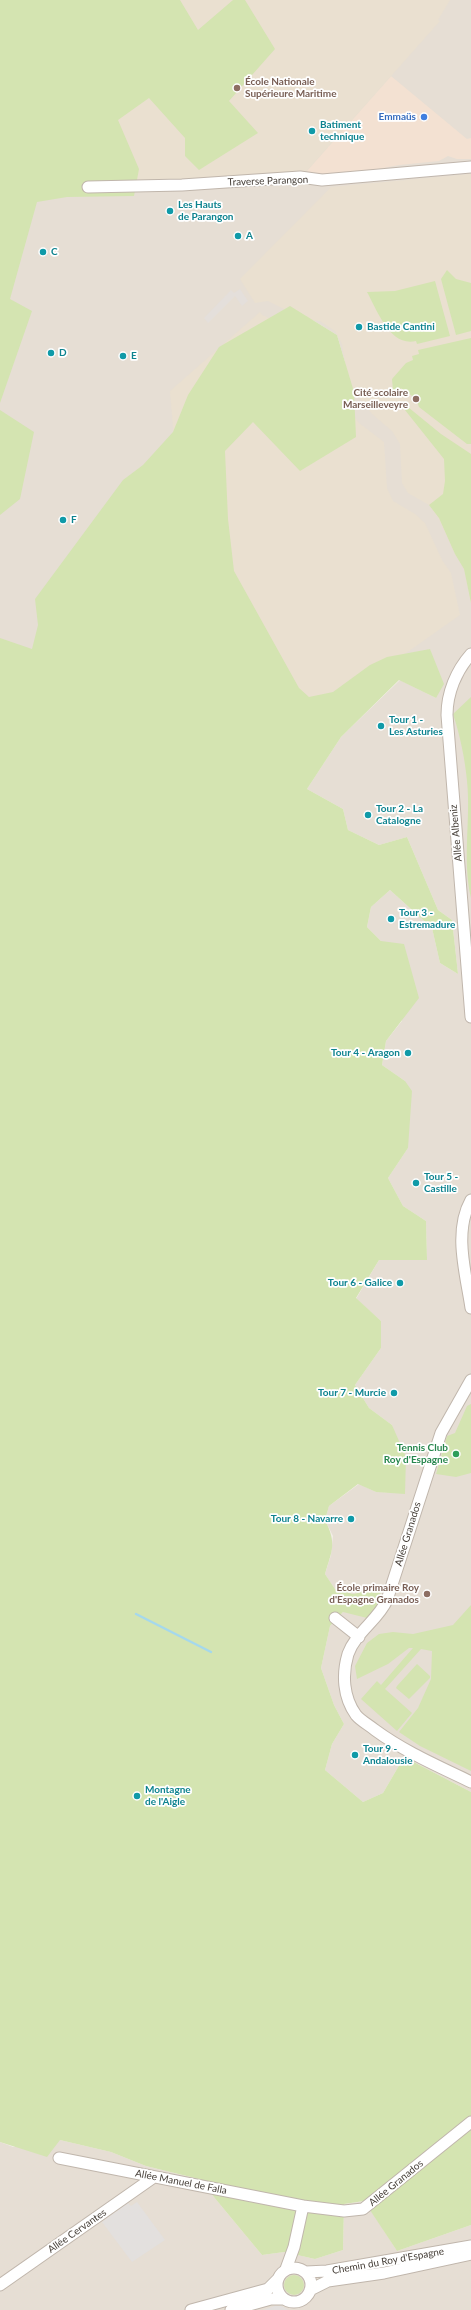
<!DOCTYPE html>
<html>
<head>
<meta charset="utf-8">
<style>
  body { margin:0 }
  canvas { display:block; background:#f2ede6 }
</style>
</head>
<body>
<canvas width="471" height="2310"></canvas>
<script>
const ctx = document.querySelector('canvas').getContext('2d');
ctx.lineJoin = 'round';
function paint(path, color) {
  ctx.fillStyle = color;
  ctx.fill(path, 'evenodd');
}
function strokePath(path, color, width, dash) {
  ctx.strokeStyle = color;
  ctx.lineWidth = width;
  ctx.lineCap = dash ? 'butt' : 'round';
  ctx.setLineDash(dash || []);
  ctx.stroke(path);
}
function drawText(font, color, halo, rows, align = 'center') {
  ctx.font = font + ' Lato,sans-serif';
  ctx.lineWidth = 3.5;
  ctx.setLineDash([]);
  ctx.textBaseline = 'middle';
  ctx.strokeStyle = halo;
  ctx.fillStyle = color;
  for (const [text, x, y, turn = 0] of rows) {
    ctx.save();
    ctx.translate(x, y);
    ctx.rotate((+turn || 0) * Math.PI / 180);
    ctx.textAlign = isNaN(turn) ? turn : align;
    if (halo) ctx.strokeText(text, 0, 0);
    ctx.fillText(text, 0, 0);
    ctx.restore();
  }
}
paint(new Path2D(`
  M245,0H471V1792L404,1757L383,1793L363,1802L325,1770L332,1744L344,1724L334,1705L321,1668L330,1626L343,1612L381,1588L353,1594L335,1589L325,1574L331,1555L333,1536L325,1520L329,1506L359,1484L376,1492L405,1493L392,1425L369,1408L355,1385L381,1348V1321L356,1299L379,1260H427L426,1221L403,1206L388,1178L408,1148L405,1081L382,1065L386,1041L402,1021L381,941L367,927L371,907L390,890L432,928L440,963L458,974L452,920L438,910L407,837L379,845L348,830L343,809L307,789L341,737L400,680L436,698L430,649L333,692L354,392L337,335L290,306L280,313L170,626L0,657V200L139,169Z
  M60,2140L111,2152L146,2166L199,2179L262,2255L284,2252L315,2259L343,2250L344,2204L365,2201L397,2251L471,2225V2310H0V2142L13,2147Z`), '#e6ded4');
paint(new Path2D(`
  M391,76L467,139L471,138V159H457L448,156L439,161L399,165L346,175L305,173Z`), '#f3e1d2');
paint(new Path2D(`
  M240,289L248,301L242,306L235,296L208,323L204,318L231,290L234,293Z`), '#e4dfdb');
paint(new Path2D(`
  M112,0H450L438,20L440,21L305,173L140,182L99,168Z
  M471,174V603L464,569L455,554L439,519L429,505L408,493L402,483L400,444L392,431L372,414L349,384L342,344L335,331L320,321L306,320L268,301L255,303L240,279L331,187Z
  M260,312L262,315L325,341L348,408L359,423L384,442L387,488L393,501L415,514L425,523L442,560L451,573L460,615L331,706L80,743L180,511L170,391Z`), '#eae0d0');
paint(new Path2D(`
  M0,0H180L198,30L233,0H245L275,49L229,101L258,133L199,170L185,156V138L149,98L118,120L139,169L134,196L67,197L37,202L10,299L32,311L0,403Z
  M447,270L456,279L471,283V331L456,335L441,279Z
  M435,281L450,336L417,344L416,341C390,347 378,312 367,292L395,291Z
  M290,306L337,335L354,392L356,437L300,471L253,422L225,451L228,519L234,571L299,688L309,697L333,692L370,665L387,657L430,649L444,684L436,698L399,680L341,737L307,789L343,809L348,830L379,845L407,837L438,910L452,920L458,974L440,963L432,928L390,890L371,907L367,927L381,941L404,944L419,998L386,1041L382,1065L405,1081L412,1091L408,1148L388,1178L403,1206L426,1221L427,1260H379L356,1298L381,1321V1348L355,1385L369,1408L392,1425L406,1457L405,1494L376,1492L358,1484L329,1506L325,1520C337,1544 332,1550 325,1574L335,1589L353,1594L381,1588L379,1607L367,1618L343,1612L330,1626L321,1668L334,1705L344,1724L332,1744L325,1770L363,1802L383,1793L404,1757L471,1792V2225L397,2251L364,2201L344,2204L343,2250L315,2259L284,2252L262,2255L199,2179L146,2166L111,2152L60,2140L47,2157L0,2142V638L32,649L38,625L35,599L123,480L143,465L173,432L188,395L219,347Z
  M471,338V444H467L419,407L416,399L407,392L403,396L400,394L403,390L401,388L397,393L393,390L392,379L406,363L413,360L412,356L419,354L418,350Z
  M403,403L441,434L471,454V603L464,569L455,554L439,518L429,505L443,494L445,481L444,459L401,405Z
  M0,410L34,432L20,499L0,515Z
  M471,697V898C462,859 471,820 467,781C465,759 460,735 453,714Z
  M471,1404V1473L456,1477L436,1474L447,1436L455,1433L467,1406Z
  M471,1605V1771L420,1746L399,1732L418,1708L431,1679L432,1651L421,1649L385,1689L412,1713L397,1731L361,1699L377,1681L381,1685L413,1648H409L388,1664L357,1679L355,1666L367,1643L379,1634L393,1632L413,1634L453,1625Z
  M417,1664L430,1676V1678L409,1699L396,1688L397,1686Z
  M284 2285a10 10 0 1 1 20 0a10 10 0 1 1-20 0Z`), '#d4e4b1');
paint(new Path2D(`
  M137,2202L165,2240L132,2262L102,2222L128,2203L131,2206Z
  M275,2306H281L288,2310H263Z`), '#e3e0de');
strokePath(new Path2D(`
  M136,1614L211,1652`), '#a5d8ec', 2.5);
const minor = new Path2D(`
  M88,187L182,185L300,177L322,180L471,167
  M471,654C456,671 447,693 447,715L471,1017
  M471,1200C453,1232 466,1274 471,1308
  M471,1380L441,1433L387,1600C378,1620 356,1632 348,1654C342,1674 343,1697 356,1715C361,1721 369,1725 375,1730C405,1752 438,1766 471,1782
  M335,1618L359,1637
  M59,2158L303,2206
  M277 2285a17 17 0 1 1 34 0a17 17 0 1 1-34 0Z
  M286,2269L294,2247L303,2206L344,2211L363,2209L471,2122
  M306,2272L327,2271L471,2246
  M0,2285L154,2177
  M310,2290L328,2281L384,2273L471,2254
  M191,2310L268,2289L277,2280
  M231,2310L271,2299H284`);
strokePath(minor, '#c0b6ac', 13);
strokePath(minor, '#fff', 11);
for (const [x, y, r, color] of [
  [237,88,4,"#8d6e63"],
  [424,117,4,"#3f7fe0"],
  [312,131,4,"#0f9aa8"],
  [170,211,4,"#0f9aa8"],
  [238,236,4,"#0f9aa8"],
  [43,252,4,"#0f9aa8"],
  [359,327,4,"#0f9aa8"],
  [51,353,4,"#0f9aa8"],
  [123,356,4,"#0f9aa8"],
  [416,399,4,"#8d6e63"],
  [63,520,4,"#0f9aa8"],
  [381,726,4,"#0f9aa8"],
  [368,815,4,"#0f9aa8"],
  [391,919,4,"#0f9aa8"],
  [408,1053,4,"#0f9aa8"],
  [416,1183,4,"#0f9aa8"],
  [400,1283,4,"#0f9aa8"],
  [394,1393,4,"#0f9aa8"],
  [456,1454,4,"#2e9e5b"],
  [351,1519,4,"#0f9aa8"],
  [427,1594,4,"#8d6e63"],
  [355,1755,4,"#0f9aa8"],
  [137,1796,4,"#0f9aa8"]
]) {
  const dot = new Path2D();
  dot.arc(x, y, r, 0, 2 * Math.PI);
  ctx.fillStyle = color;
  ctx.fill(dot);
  strokePath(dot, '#fff', 1.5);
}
drawText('bold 10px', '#785e54', '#fff', [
  ["École Nationale",245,82,"left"],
  ["Supérieure Maritime",245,94,"left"],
  ["Cité scolaire",408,393],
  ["Marseilleveyre",408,405],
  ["École primaire Roy",419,1588],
  ["d'Espagne Granados",419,1600]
], 'right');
drawText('bold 10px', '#366cbe', '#fff', [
  ["Emmaüs",416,117]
], 'right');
drawText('bold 10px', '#0d838f', '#fff', [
  ["Batiment",320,125],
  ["technique",320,137],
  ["Les Hauts",178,205],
  ["de Parangon",178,217],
  ["A",246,236],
  ["C",51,252],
  ["Bastide Cantini",367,327],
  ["D",59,353],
  ["E",131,356],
  ["F",71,520],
  ["Tour 1 -",389,720],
  ["Les Asturies",389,732],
  ["Tour 2 - La",376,809],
  ["Catalogne",376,821],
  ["Tour 3 -",399,913],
  ["Estremadure",399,925],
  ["Tour 4 - Aragon",400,1053,"right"],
  ["Tour 5 -",424,1177],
  ["Castille",424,1189],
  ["Tour 6 - Galice",392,1283,"right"],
  ["Tour 7 - Murcie",386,1393,"right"],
  ["Tour 8 - Navarre",343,1519,"right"],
  ["Tour 9 -",363,1749],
  ["Andalousie",363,1761],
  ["Montagne",145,1790],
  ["de l'Aigle",145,1802]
], 'left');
drawText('10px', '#443d36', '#fff', [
  ["Traverse Parangon",268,181,-2],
  ["Allée Albeniz",456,833,-95],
  ["Allée Granados",408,1534,-73],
  ["Allée Manuel de Falla",181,2182,11],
  ["Allée Granados",396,2183,-39],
  ["Allée Cervantes",77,2231,-35],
  ["Chemin du Roy d'Espagne",388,2261,-10]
]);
drawText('bold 10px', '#27864d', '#fff', [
  ["Tennis Club",448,1448],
  ["Roy d'Espagne",448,1460]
], 'right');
</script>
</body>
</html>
